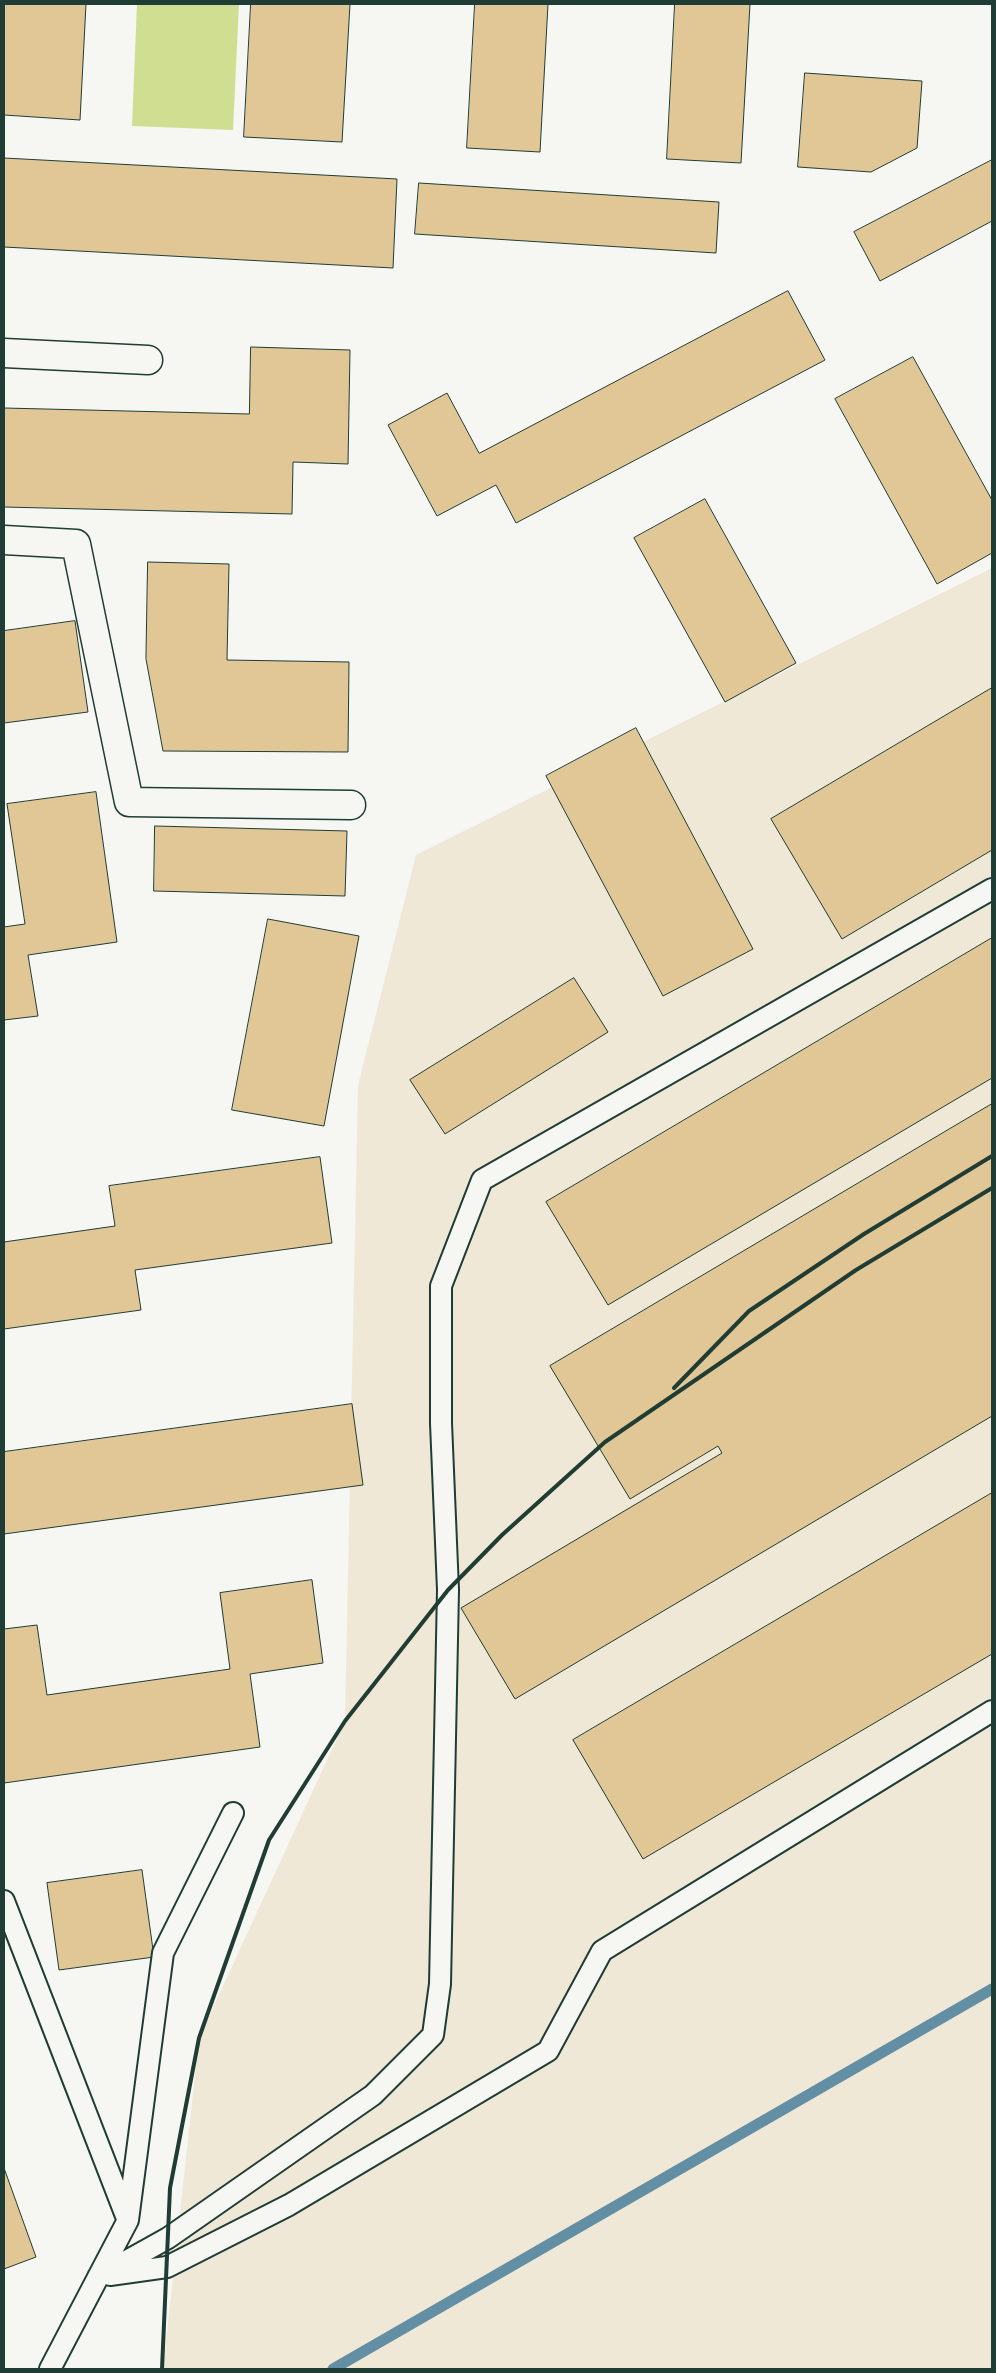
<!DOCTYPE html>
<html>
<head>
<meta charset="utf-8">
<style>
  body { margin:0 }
  #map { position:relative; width:996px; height:2373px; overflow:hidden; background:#f6f6f2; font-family:"Patrick Hand",sans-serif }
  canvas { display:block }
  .frame { position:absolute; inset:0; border:5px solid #1f3d34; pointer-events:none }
</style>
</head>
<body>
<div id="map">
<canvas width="996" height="2373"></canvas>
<div class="frame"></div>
</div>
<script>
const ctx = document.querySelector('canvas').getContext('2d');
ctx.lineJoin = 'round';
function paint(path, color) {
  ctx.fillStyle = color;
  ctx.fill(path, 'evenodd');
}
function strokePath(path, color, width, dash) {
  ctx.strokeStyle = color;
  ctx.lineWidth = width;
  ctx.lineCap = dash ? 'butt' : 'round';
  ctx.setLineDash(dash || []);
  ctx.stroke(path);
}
paint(new Path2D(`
  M992,568V2369H163L199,2038L345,1721L358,1085L416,855Z`), '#f0e8d6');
paint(new Path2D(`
  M137,4H239L233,130L132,126Z`), '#d0de92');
strokePath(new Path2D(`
  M333,2369L992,1989`), '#638fa4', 11);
const building = new Path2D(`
  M4,4H86L80,120L4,115Z
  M251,4H350L342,142L244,137Z
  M475,4H548L540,152L467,148Z
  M675,4H750L741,163L667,159Z
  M805,73L922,81L917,148L871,172L798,167Z
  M4,158L397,179L393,268L4,247Z
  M992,160V221L880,281L854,232Z
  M419,183L719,202L716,253L415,234Z
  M788,291L825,360L516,523L496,485L437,516L388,425L447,393L479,453Z
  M251,347L350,350L348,464L293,462L292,514L4,507V408L249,414Z
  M913,357L992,500V553L937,584L835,399Z
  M705,499L796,663L725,702L634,538Z
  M148,562L229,564L227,660L349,662L348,752L163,751L146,659Z
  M75,621L88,712L4,723V631Z
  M992,688V850L842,939L771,819Z
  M636,728L753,949L663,996L546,776Z
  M96,792L117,942L28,955L38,1016L4,1020V927L25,924L7,804Z
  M155,826L347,831L345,896L154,891Z
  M268,919L359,936L324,1126L232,1110Z
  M992,938V1078L608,1305L546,1202Z
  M574,978L608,1032L445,1134L410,1080Z
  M992,1104V1416L515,1699L461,1608L722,1453L718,1446L630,1499L550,1366Z
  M320,1157L332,1243L135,1270L141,1310L4,1329V1242L115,1226L109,1186Z
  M352,1404L363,1485L4,1534V1452Z
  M992,1493V1654L643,1859L573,1740Z
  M312,1580L323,1663L250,1674L260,1747L4,1783V1629L37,1625L47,1695L230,1669L220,1593Z
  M142,1870L154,1957L59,1970L47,1883Z
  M4,2168L36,2257L4,2269Z`);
paint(building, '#e1c796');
strokePath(building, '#1f3d34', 1);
const service = new Path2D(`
  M4,1901L126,2216
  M110,2275L167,2267L289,2205L548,2051L602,1951L992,1711
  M98,2277L168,2238L373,2095L433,2035L440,1984L448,1590L441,1423V1286L482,1180L992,889
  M50,2369L128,2220L163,1953L233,1813`);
const minor = new Path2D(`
  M4,353L148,360
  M4,540L76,544L129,802L351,805`);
strokePath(service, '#1f3d34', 24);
strokePath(minor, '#1f3d34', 31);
strokePath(service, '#f6f6f2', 20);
strokePath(minor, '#f6f6f2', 28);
strokePath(new Path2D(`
  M674,1388L749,1311L864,1234L992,1156
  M162,2369L170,2188L199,2038L269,1840L345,1721L448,1590L502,1535L605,1442L856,1270L992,1188`), '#1f3d34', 4);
</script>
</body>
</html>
